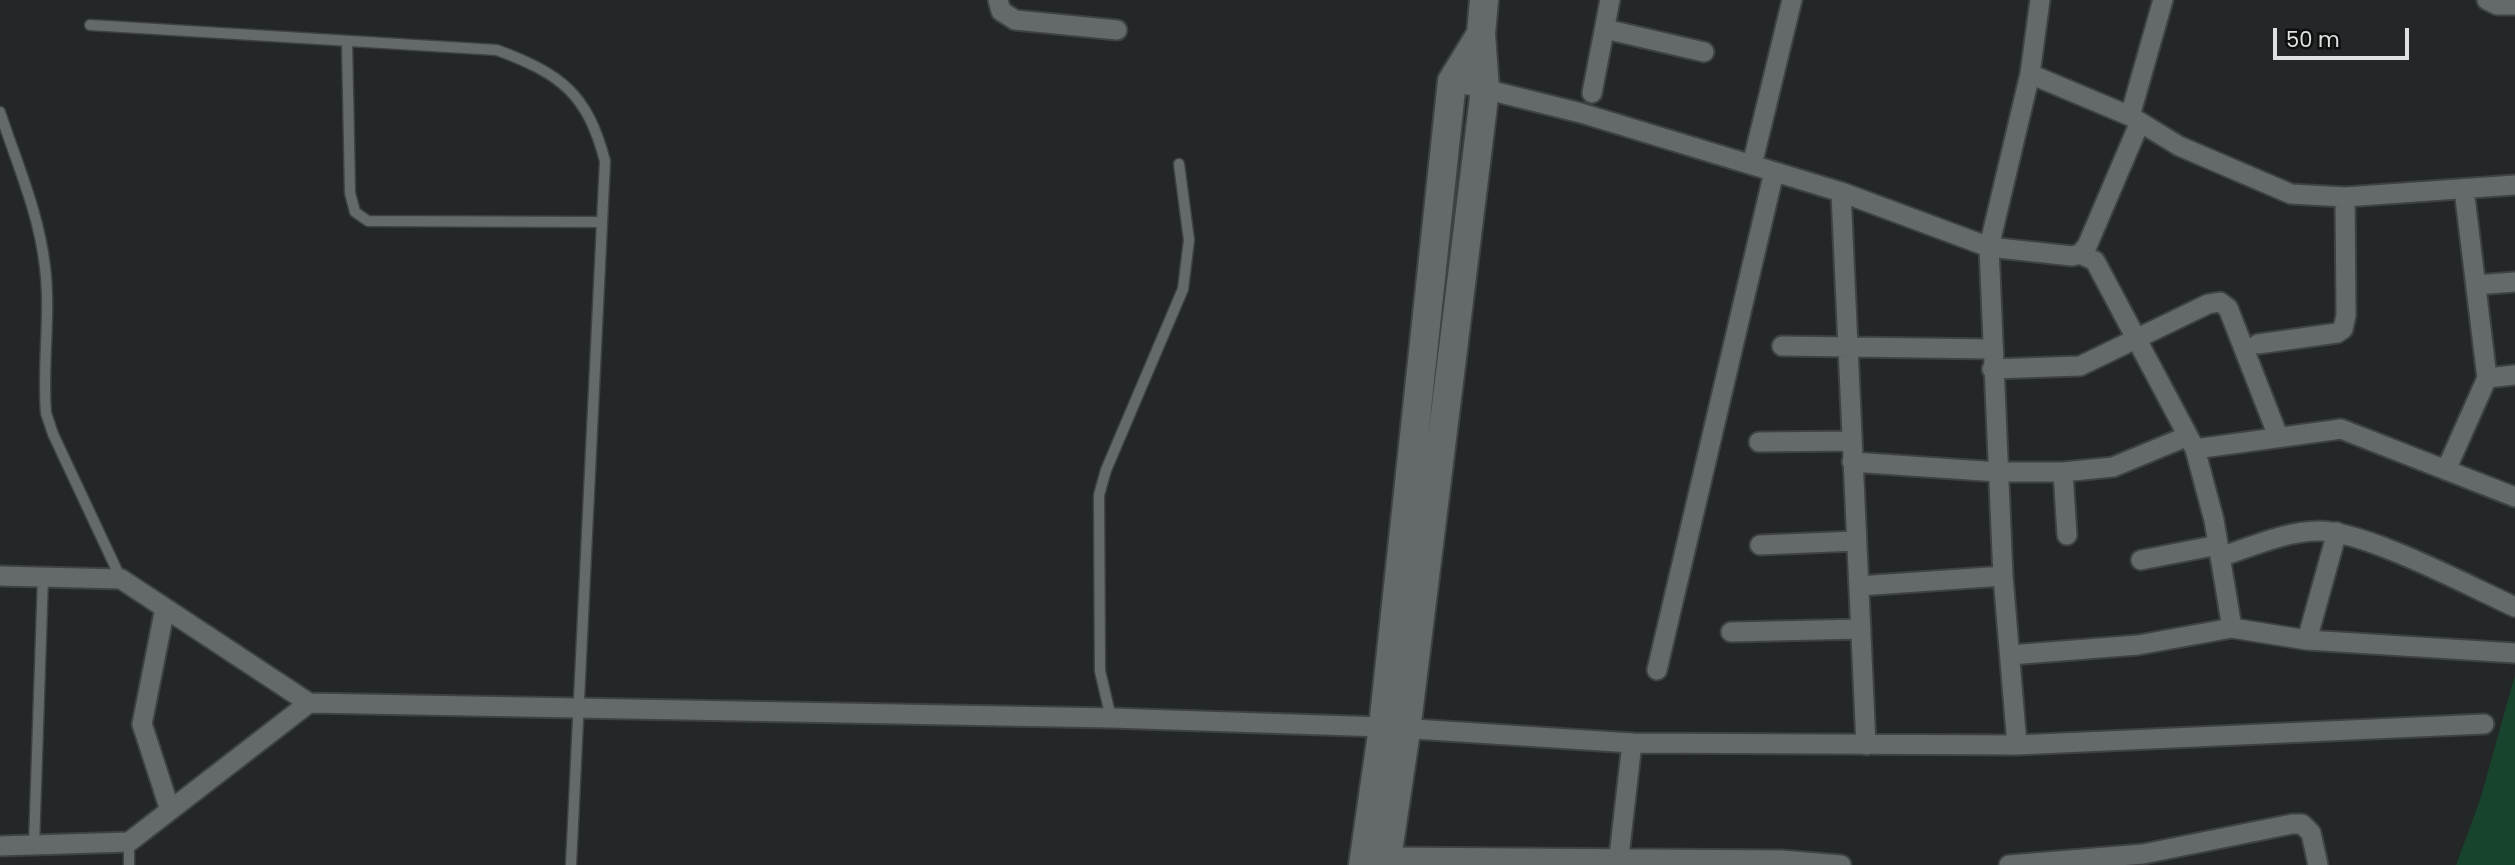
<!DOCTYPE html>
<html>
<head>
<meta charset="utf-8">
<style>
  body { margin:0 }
  #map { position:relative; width:2515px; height:865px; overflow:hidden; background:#232727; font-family:Poppins,sans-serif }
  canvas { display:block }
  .scale { position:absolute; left:2273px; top:28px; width:136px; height:32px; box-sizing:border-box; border:4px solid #dfe2e2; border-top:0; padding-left:9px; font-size:21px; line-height:24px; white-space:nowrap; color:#dfe2e2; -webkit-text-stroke:5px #0e0f0f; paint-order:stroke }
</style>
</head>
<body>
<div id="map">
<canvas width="2515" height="865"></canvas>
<div class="scale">50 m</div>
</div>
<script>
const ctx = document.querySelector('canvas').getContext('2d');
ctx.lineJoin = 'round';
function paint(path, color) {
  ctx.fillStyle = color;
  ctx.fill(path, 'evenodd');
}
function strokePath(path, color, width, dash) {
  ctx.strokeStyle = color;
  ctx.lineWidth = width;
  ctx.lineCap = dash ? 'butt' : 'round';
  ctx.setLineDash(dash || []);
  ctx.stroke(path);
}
paint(new Path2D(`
  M2515,675V865H2456L2480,800Z`), '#18432c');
const service = new Path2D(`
  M90,25L497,50C561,74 587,93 605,161L571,865
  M347,41L350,193L355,212L368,221L602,222
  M0,112C17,164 39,213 45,267C51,315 42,365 46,413L53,434L121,579
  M1111,718L1100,671L1099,495L1106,470L1183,289L1189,240L1179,164
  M129,842V865
  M34,845L43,577`);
const minor = new Path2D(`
  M998,0L1001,11L1015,20L1117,30
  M2487,0L2497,5H2515
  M1605,29L1704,52
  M2030,74L2130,116L2179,146L2291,194L2345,197L2515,185
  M1452,81L1581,113L1841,192
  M1592,93L1610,0
  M2130,116L2163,0
  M1752,165L1792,0
  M2464,189L2487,378L2515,375
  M2080,254L2095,261L2195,449L2214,520L2232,628
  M2476,285L2515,282
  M2258,344L2337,333L2343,329L2346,315L2345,197
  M1782,346L1991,349
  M1992,369L2080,366L2208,304L2220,302L2228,308L2278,436
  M1759,442L1851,441
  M2195,449L2341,429L2515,497
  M1852,462L1998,472H2063L2113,467L2188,436
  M2446,470L2487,378
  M2063,472L2067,535
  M1760,545L1856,541
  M2220,557C2251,547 2286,531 2319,531C2366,531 2469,586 2515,607
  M2141,560L2218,545
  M0,576L121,579L309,703L129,842L0,846
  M1859,586L2003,576
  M165,608L142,724L170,810
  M1731,632L1861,629
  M2307,640L2337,532
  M2010,655L2138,645L2232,628L2307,640L2515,653
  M1657,670L1774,172
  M309,703L1111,718L1383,727L1632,743L2017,745L2484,724
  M1866,745L1841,192L1989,247L2072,256L2080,254L2087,246L2140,122
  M2017,745L2003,576L1989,247L2030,74L2040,0
  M1388,857L1781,860L1841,865
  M1618,865L1632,743
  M2009,865L2143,854L2292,824H2302L2311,833L2318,865`);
const secondary = new Path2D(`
  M1363,865L1383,727L1452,81L1481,34
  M1386,865L1406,731L1485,89L1481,34L1484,0`);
strokePath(service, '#3f4242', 13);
strokePath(minor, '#3f4242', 23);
strokePath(secondary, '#3f4242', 32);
strokePath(service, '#646969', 10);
strokePath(minor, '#646969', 19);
strokePath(secondary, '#646969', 28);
</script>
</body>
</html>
